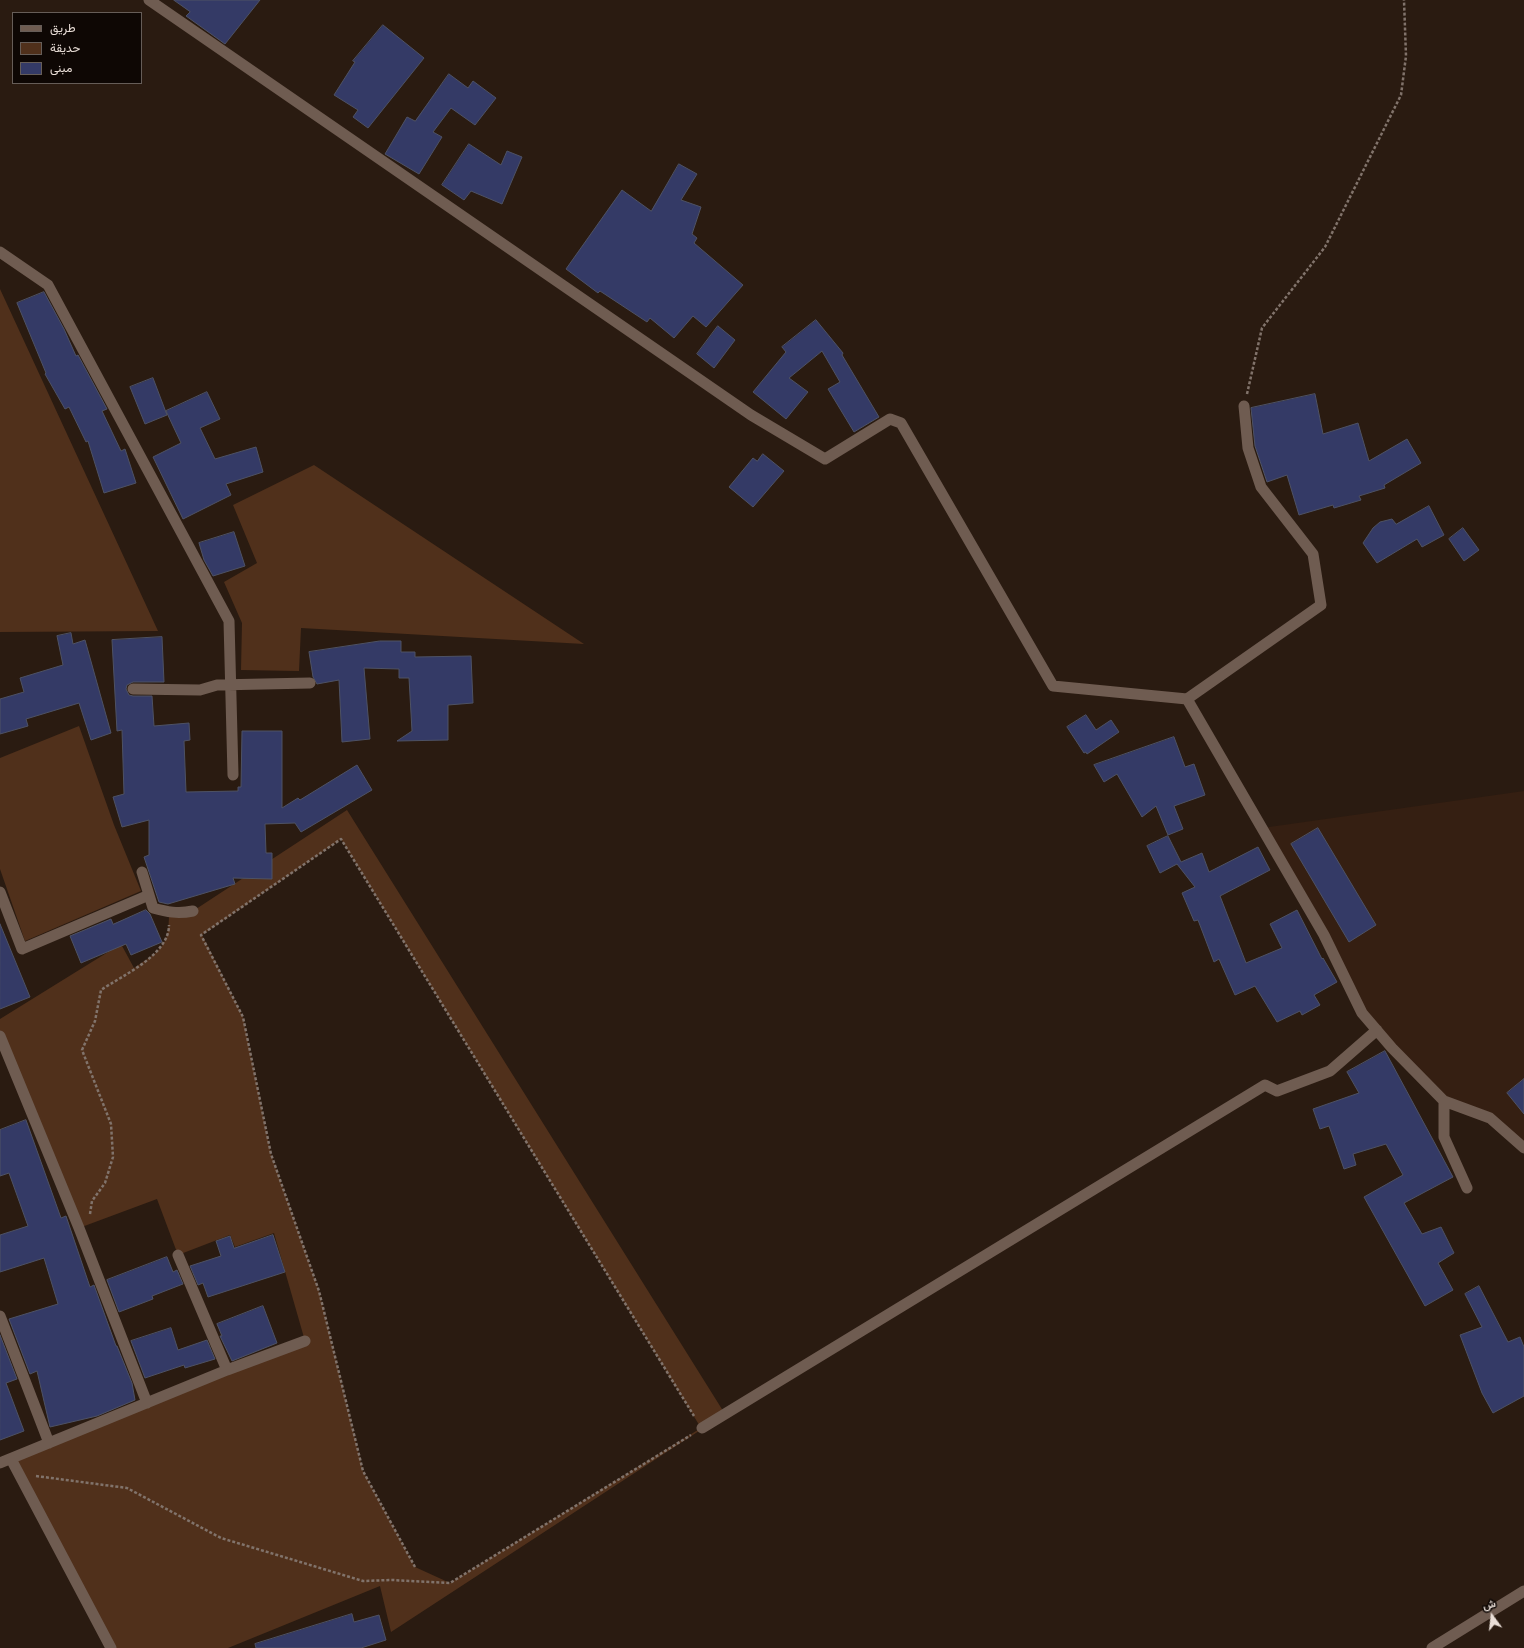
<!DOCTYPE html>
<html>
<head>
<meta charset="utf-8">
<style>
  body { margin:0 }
  #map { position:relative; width:1524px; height:1648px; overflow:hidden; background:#2a1b11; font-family:Manrope,Vazirmatn,sans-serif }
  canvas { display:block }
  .legend { position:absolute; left:12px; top:12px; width:130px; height:72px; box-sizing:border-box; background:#0e0704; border:1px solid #665d58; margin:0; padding:5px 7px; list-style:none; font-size:12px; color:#e9ded7 }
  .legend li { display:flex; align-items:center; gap:8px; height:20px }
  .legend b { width:20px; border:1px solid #665d58 }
  .north { position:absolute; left:1472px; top:1596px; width:40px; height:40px; -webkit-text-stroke:3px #0e0704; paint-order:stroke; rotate:345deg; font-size:11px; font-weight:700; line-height:16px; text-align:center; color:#e9ded7 }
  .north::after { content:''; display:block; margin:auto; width:14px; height:18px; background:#e9ded7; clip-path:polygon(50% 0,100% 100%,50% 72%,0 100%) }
</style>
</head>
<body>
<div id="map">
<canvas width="1524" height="1648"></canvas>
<ul class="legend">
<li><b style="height:5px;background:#6f5c51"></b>طريق</li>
<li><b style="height:11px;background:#50301b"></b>حديقة</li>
<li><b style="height:11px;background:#343a66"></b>مبنى</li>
</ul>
<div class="north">ش</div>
</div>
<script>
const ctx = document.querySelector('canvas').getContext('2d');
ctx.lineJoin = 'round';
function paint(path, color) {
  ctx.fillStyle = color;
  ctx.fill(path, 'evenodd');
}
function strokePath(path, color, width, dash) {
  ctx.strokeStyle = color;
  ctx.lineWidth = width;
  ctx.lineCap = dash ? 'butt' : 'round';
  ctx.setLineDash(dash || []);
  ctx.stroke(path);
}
paint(new Path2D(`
  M1524,791V1148L1490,1118L1444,1101L1362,1013L1262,828Z`), '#351f12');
paint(new Path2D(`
  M0,289L158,631L0,632Z
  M314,465L584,644L301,628L299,671L241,670L242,623L224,582L257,563L233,505Z
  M79,726L114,825L141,891L25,941L0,869V758Z
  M347,810L725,1414L391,1632L380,1586L228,1648H111L11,1459L305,1341L274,1233L235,1247L230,1235L178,1255L157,1199L79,1228L0,1036V1019L121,944L134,968C161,950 169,947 169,913L193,911ZM341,839L701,1428L450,1583L415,1567L363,1471L319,1291L271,1154L243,1017L202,935Z`), '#50301b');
const building = new Path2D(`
  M174,0H260L225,44L186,16L190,12Z
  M383,25L424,58L368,128L353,117L358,110L334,95L355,62L353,61Z
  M449,74L468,88L473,81L496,98L475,125L451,108L433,132L442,137L419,174L385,154L407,117L415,121Z
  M469,144L501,165L507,151L522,157L502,204L471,191L464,200L442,185Z
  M679,164L697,174L681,200L701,207L692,234L697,238L694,243L743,285L706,327L693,316L674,338L650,318L647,322L600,291L598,293L566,269L622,190L651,211Z
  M44,292L64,329L76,356L78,355L107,409L102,411L121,451L125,449L136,483L104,493L88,441L86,442L69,407L65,409L45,374L46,373L17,303Z
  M816,320L843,353L842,355L879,417L854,432L828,389L840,382L822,351L789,378L808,392L786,419L753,392L786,352L782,347Z
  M718,326L735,340L714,368L697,354Z
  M153,378L167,415L145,424L130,387Z
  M207,392L220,419L200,428L215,459L256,447L263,472L226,484L231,495L183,519L153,457L181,443L166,411Z
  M1315,394L1323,434L1358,423L1369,461L1407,439L1421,463L1384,485L1385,488L1359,496L1361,500L1334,508L1333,505L1299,515L1287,475L1267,482L1255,446L1251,408Z
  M763,454L784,471L753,507L729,487L753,458L757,461Z
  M1429,506L1444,535L1422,547L1417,539L1377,563L1363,543L1373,528L1380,522L1392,519L1396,524Z
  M1463,528L1479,550L1464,561L1449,539Z
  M234,532L245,566L213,576L204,560L199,543Z
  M71,633L73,644L85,640L111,733L91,740L79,703L26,719L28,726L0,734V699L24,692L20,678L63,665L57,636Z
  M162,637L164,682H133L127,685L126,689L129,695L133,696H152L154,726L189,723L190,740L184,741L186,792L238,791V787H241L242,731H282V808L298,798L300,800L357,765L372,790L301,832L295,823L265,824L266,853H272V879L233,878L235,884L168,904L159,902L144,857L149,855V820L122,827L113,797L124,794L122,730L117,731L112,640Z
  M380,641H401V652H415V657L471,656L473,703L448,705V740L397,741L412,731L409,678H399V669L364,668L370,739L342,742L339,680L317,684L313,677L309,652Z
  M1086,715L1096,730L1111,720L1119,732L1087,754L1086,752L1084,753L1067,727Z
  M1174,737L1185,767L1194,764L1205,795L1174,806L1183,829L1168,835L1156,806L1142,817L1117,774L1104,782L1094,765Z
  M1318,828L1376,925L1349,942L1291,844Z
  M1168,836L1181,862L1202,853L1209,872L1258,847L1270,870L1220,896L1246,963L1282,948L1270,924L1297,910L1322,959L1323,958L1337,982L1314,995L1320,1005L1302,1015L1300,1011L1277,1022L1255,986L1235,995L1219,959L1214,962L1198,920L1194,921L1182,893L1195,887L1177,864L1160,873L1147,846Z
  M146,910L150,914L162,942L131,955L126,944L81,963L70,936L111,919L113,924Z
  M0,924L30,997L0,1009Z
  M1385,1051L1453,1177L1404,1203L1422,1234L1441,1227L1454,1253L1438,1263L1453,1290L1425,1306L1364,1197L1403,1175L1386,1144L1353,1154L1356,1165L1344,1169L1329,1126L1320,1129L1313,1109L1359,1093L1347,1072Z
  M1524,1079V1114L1507,1093Z
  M26,1120L61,1218L66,1216L90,1287L94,1285L116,1346H117L132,1383L135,1400L97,1416L50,1427L37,1371L30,1374L9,1319L58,1304L44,1258L0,1272V1235L28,1226L9,1173L0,1176V1130Z
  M273,1235L285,1272L208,1297L203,1283L198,1285L190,1266L221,1256L216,1241L230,1236L234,1248Z
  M167,1257L173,1272L177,1270L183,1284L152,1296L153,1299L119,1312L107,1280Z
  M1479,1286L1508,1342L1520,1337L1524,1347V1396L1493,1413L1482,1393L1460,1335L1482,1327L1465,1294Z
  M263,1306L277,1343L232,1361L220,1336H222L217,1324Z
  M171,1328L178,1350L207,1340L215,1359L185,1368L184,1365L145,1378L131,1341Z
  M0,1335L17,1379L6,1383L24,1431L0,1440Z
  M352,1614L354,1622L379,1615L386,1640L361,1648H256L255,1644Z`);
paint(building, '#343a66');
strokePath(building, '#4e5264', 1);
strokePath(new Path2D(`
  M1247,394L1262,328L1325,247L1401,95L1406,56L1404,0
  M90,1214L92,1201L105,1183L113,1157L111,1124L82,1050L95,1021L101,990C123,975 169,955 169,925
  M36,1476L127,1488L221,1538L363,1581L392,1580L450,1583L691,1435
  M415,1567L363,1471L319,1291L271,1154L243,1017L201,935L341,839L694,1416`), '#81736b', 2.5, [3, 2]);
strokePath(new Path2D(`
  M149,0L751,415L825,459L890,419L901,423L1053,686L1187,699
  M0,252L48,285L229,621L233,775
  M1244,406L1248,448L1261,487L1313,554L1321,605L1187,699L1324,935L1362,1013L1392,1048L1444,1101V1137L1467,1188
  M133,689L200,690L217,685L310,683
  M142,872L153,908C167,912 178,914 193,911
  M0,892L22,949L149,895
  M0,1036L79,1228L147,1403
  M1444,1101L1490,1118L1524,1148
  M178,1255L227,1370
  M0,1316L49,1443
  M702,1428L1265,1085L1277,1091L1330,1071L1377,1030
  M11,1459L111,1648
  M0,1463L227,1370L305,1341
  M1432,1648L1524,1591`), '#6f5c51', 11);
</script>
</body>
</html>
